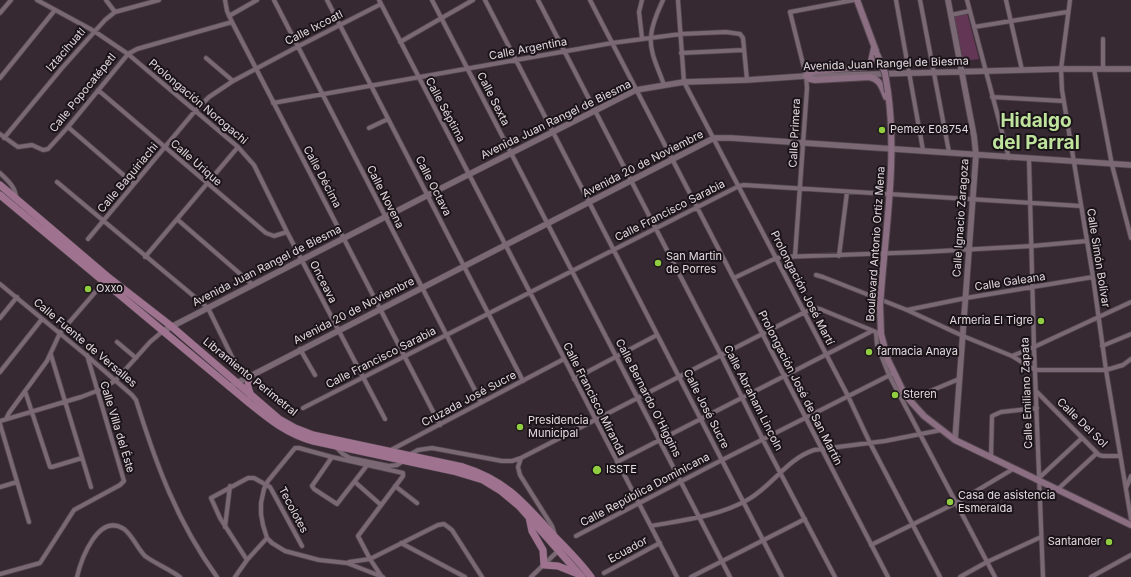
<!DOCTYPE html>
<html>
<head>
<meta charset="utf-8">
<style>
  body { margin:0 }
  canvas { display:block; background:#372932 }
</style>
</head>
<body>
<canvas width="1131" height="577"></canvas>
<script>
const ctx = document.querySelector('canvas').getContext('2d');
ctx.lineJoin = 'round';
function paint(path, color) {
  ctx.fillStyle = color;
  ctx.fill(path, 'evenodd');
}
function strokePath(path, color, width, dash) {
  ctx.strokeStyle = color;
  ctx.lineWidth = width;
  ctx.lineCap = dash ? 'butt' : 'round';
  ctx.setLineDash(dash || []);
  ctx.stroke(path);
}
function drawText(font, color, halo, rows, align = 'center') {
  ctx.font = font + ' Inter,sans-serif';
  ctx.lineWidth = 4;
  ctx.setLineDash([]);
  ctx.textBaseline = 'middle';
  ctx.strokeStyle = halo;
  ctx.fillStyle = color;
  for (const [text, x, y, turn = 0] of rows) {
    ctx.save();
    ctx.translate(x, y);
    ctx.rotate((+turn || 0) * Math.PI / 180);
    ctx.textAlign = isNaN(turn) ? turn : align;
    if (halo) ctx.strokeText(text, 0, 0);
    ctx.fillText(text, 0, 0);
    ctx.restore();
  }
}
paint(new Path2D(`
  M967,13L979,59L963,61L954,16Z`), '#633655');
const minor = new Path2D(`
  M37,0L94,31L128,54L238,147L254,165L287,232L385,419
  M106,0L115,12
  M225,0L227,11L232,22L440,425
  M274,0L481,402
  M327,0L523,381
  M379,0L677,577
  M432,0L730,577
  M485,0L782,577
  M538,0L721,355L763,440L835,577
  M590,0L888,577
  M663,0C658,11 652,23 651,36C649,52 659,70 664,85
  M678,0L684,82L848,396L870,443L940,577
  M896,0L923,150
  M920,0L949,152
  M967,0L1009,158
  M1006,0L1022,70
  M1070,0L1061,69L1062,90L1093,277L1106,370L1131,519
  M0,13L11,0
  M951,15L970,11
  M229,16L257,0
  M974,27L1067,12
  M642,38L639,12L642,0
  M1103,39V69
  M400,42L473,0
  M681,53L744,50
  M206,58L233,81
  M1094,69L1112,165L1131,238
  M0,78L55,10
  M98,90L266,233L274,236L287,232
  M992,97L1063,101
  M273,103L612,43L681,34L726,32L740,34L743,38L747,80
  M68,127L134,184
  M369,128L388,119
  M0,134L18,147L32,145L43,150L48,149L68,127L128,54L137,49L232,22
  M4,138L62,68L105,20L115,12L159,0
  M1029,159L1034,347L1043,577
  M0,173C7,180 16,187 16,198
  M57,182L208,308L236,365L240,370L249,376
  M178,220L253,285
  M88,239L195,111L209,97L233,81L297,47L381,4
  M795,256L807,88L806,76L790,12L854,0
  M839,256L847,192
  M145,257L238,147
  M816,275L823,277L907,310L963,336L1012,356L1035,370H1106L1123,365L1131,359
  M734,278L772,260L781,257L923,252L1032,246L1087,241
  M0,284L86,355L132,395L136,400C156,464 177,522 217,577
  M907,310L966,298L1093,277
  M0,318L17,297
  M876,333L877,345L889,375L995,577
  M117,342L136,358
  M1102,346L1131,334
  M300,349L315,375
  M51,355L91,487
  M1012,356L1034,347L1131,302
  M0,372L42,319
  M574,379L657,335
  M25,391L50,467H52L82,458
  M1037,392L1099,455L1103,456H1120
  M909,400L959,379
  M303,408L739,186L744,185L1081,206
  M6,419L9,413L47,361L60,333L104,282
  M0,421L81,397L102,389L116,380L150,342L163,331
  M0,424L29,522
  M336,447L343,454L350,458L389,466L397,465L405,460
  M389,451L564,359
  M409,455L418,450L432,448L502,461H512L521,458L805,312L814,308L820,309L881,334
  M332,457L312,486L314,489L337,504L368,464
  M521,458L518,467L520,475L552,526L555,535
  M991,458L992,416L1001,412L1037,408
  M617,462L872,331
  M1039,478L1082,438
  M355,482L381,505
  M395,486L417,503
  M0,487L17,482
  M1126,488L1131,476
  M1057,490L1097,453
  M651,526C684,520 720,516 749,499C773,485 787,459 814,450L885,441L941,430
  M225,527L230,486
  M576,536L722,460L894,373
  M401,543L465,577
  M871,545L956,503L1013,469
  M247,560L220,518L211,498L248,478H254L270,487L302,546
  M349,562L370,559L438,525L444,524L452,530L482,577
  M604,573L660,543
  M0,574L40,563L74,510L120,485L124,481L87,355
  M77,577C81,560 98,512 124,529C133,536 137,548 145,556C156,564 169,569 180,577
  M235,577L247,560L267,538
  M382,577L370,559L358,536L403,476V473L332,457L299,448H295L268,481L264,489L261,503V514L263,525L267,538L272,543L285,551L319,560L347,563L383,577
  M531,577L559,550
  M691,577L805,519
  M960,577L987,562L1041,537
  M1091,577L1131,555`);
const tertiary = new Path2D(`
  M948,0L974,136L976,155L955,440
  M163,331L428,195L636,90L684,82L747,80L806,76L1061,69H1131
  M229,387L714,138H731L1131,165`);
const secondary = new Path2D(`
  M857,0L876,51
  M874,48L871,62L865,67L814,71L806,76L810,79L815,80L869,77C880,79 882,87 886,97
  M881,293C886,226 897,158 888,92
  M880,305L881,334L888,360L905,395L924,416L955,440L1131,525`);
const primary = new Path2D(`
  M0,185L108,277L171,326L279,419L295,428L313,435L463,467C506,480 525,504 554,536C567,549 580,562 591,577
  M0,195L248,402C269,419 287,434 313,441L453,471L483,480L501,491L519,506L582,577
  M249,376L248,387L251,396
  M529,517L532,531L543,550L544,565
  M544,565L558,566L578,574`);
strokePath(minor, '#51454d', 5.5);
strokePath(tertiary, '#51454d', 7);
strokePath(secondary, '#51454d', 8);
strokePath(primary, '#51454d', 8);
strokePath(minor, '#7a6974', 4);
strokePath(tertiary, '#7a6974', 5.5);
strokePath(secondary, '#8c6e82', 6);
strokePath(primary, '#9f7390', 7);
const secondaryBridge = new Path2D(`
  M877,54L885,73L888,92
  M880,305L881,293`);
strokePath(secondaryBridge, '#51454d', 8, []);
strokePath(secondaryBridge, '#8c6e82', 6);
for (const [x, y, r, color] of [
  [882,130,4,"#90cd41"],
  [658,263,4,"#90cd41"],
  [88,289,4,"#90cd41"],
  [1041,321,4,"#90cd41"],
  [869,352,4,"#90cd41"],
  [895,395,4,"#90cd41"],
  [520,427,4,"#90cd41"],
  [597,470,5,"#90cd41"],
  [950,502,4,"#90cd41"],
  [1109,542,4,"#90cd41"]
]) {
  const dot = new Path2D();
  dot.arc(x, y, r, 0, 2 * Math.PI);
  ctx.fillStyle = color;
  ctx.fill(dot);
  strokePath(dot, '#1a1418', 1.5);
}
drawText('11px', '#e3d9df', '#1a1418', [
  ["Calle Ixcoatl",314,28,-27],
  ["Calle Argentina",528,49,-11],
  ["Iztacihuatl",66,50,-49],
  ["Avenida Juan Rangel de Biesma",886,64,-2],
  ["Calle Popocatépetl",83,93,-51],
  ["Calle Sexta",493,99,63],
  ["Prolongación Norogachi",198,102,40],
  ["Calle Séptima",445,110,62],
  ["Avenida Juan Rangel de Biesma",556,120,-26],
  ["Calle Primera",795,133,-87],
  ["Calle Urique",196,163,41],
  ["Avenida 20 de Noviembre",643,164,-27],
  ["Calle Décima",322,177,62],
  ["Calle Baquiriachi",128,178,-50],
  ["Calle Octava",433,186,63],
  ["Calle Novena",385,197,63],
  ["Calle Francisco Sarabia",670,211,-27],
  ["Calle Ignacio Zaragoza",961,218,-86],
  ["Boulevard Antonio Ortiz Mena",876,244,-86],
  ["Calle Simón Bolívar",1098,258,81],
  ["Avenida Juan Rangel de Biesma",267,266,-27],
  ["Onceava",323,282,63],
  ["Calle Galeana",1010,282,-9],
  ["Prolongación José Martí",802,288,63],
  ["Avenida 20 de Noviembre",354,311,-27],
  ["Calle Fuente de Versalles",85,343,40],
  ["Calle Francisco Sarabia",381,358,-27],
  ["Libramiento Perimetral",250,377,39],
  ["Prolongación José de San Martín",800,388,63],
  ["Calle Emiliano Zapata",1027,393,-92],
  ["Calle Bernardo O'Higgins",648,398,63],
  ["Calle Abraham Lincoln",753,398,63],
  ["Cruzada José Sucre",469,399,-28],
  ["Calle Francisco Miranda",594,399,63],
  ["Calle José Sucre",706,409,63],
  ["Calle Del Sol",1082,423,44],
  ["Calle Villa del Éste",117,427,73],
  ["Calle República Dominicana",645,490,-28],
  ["Tecolotes",293,510,62],
  ["Ecuador",628,550,-29]
]);
drawText('11px', '#e3d9df', '#1a1418', [
  ["Pemex E08754",890,130],
  ["San Martin",666,257],
  ["de Porres",666,270],
  ["Oxxo",96,289],
  ["Armeria El Tigre",1033,321,"right"],
  ["farmacia Anaya",877,352],
  ["Steren",903,395],
  ["Presidencia",528,421],
  ["Municipal",528,434],
  ["ISSTE",606,470],
  ["Casa de asistencia",958,496],
  ["Esmeralda",958,509],
  ["Santander",1101,542,"right"]
], 'left');
drawText('bold 19px', '#bfe39d', '#1a1418', [
  ["Hidalgo",1036,121],
  ["del Parral",1036,143]
]);
</script>
</body>
</html>
